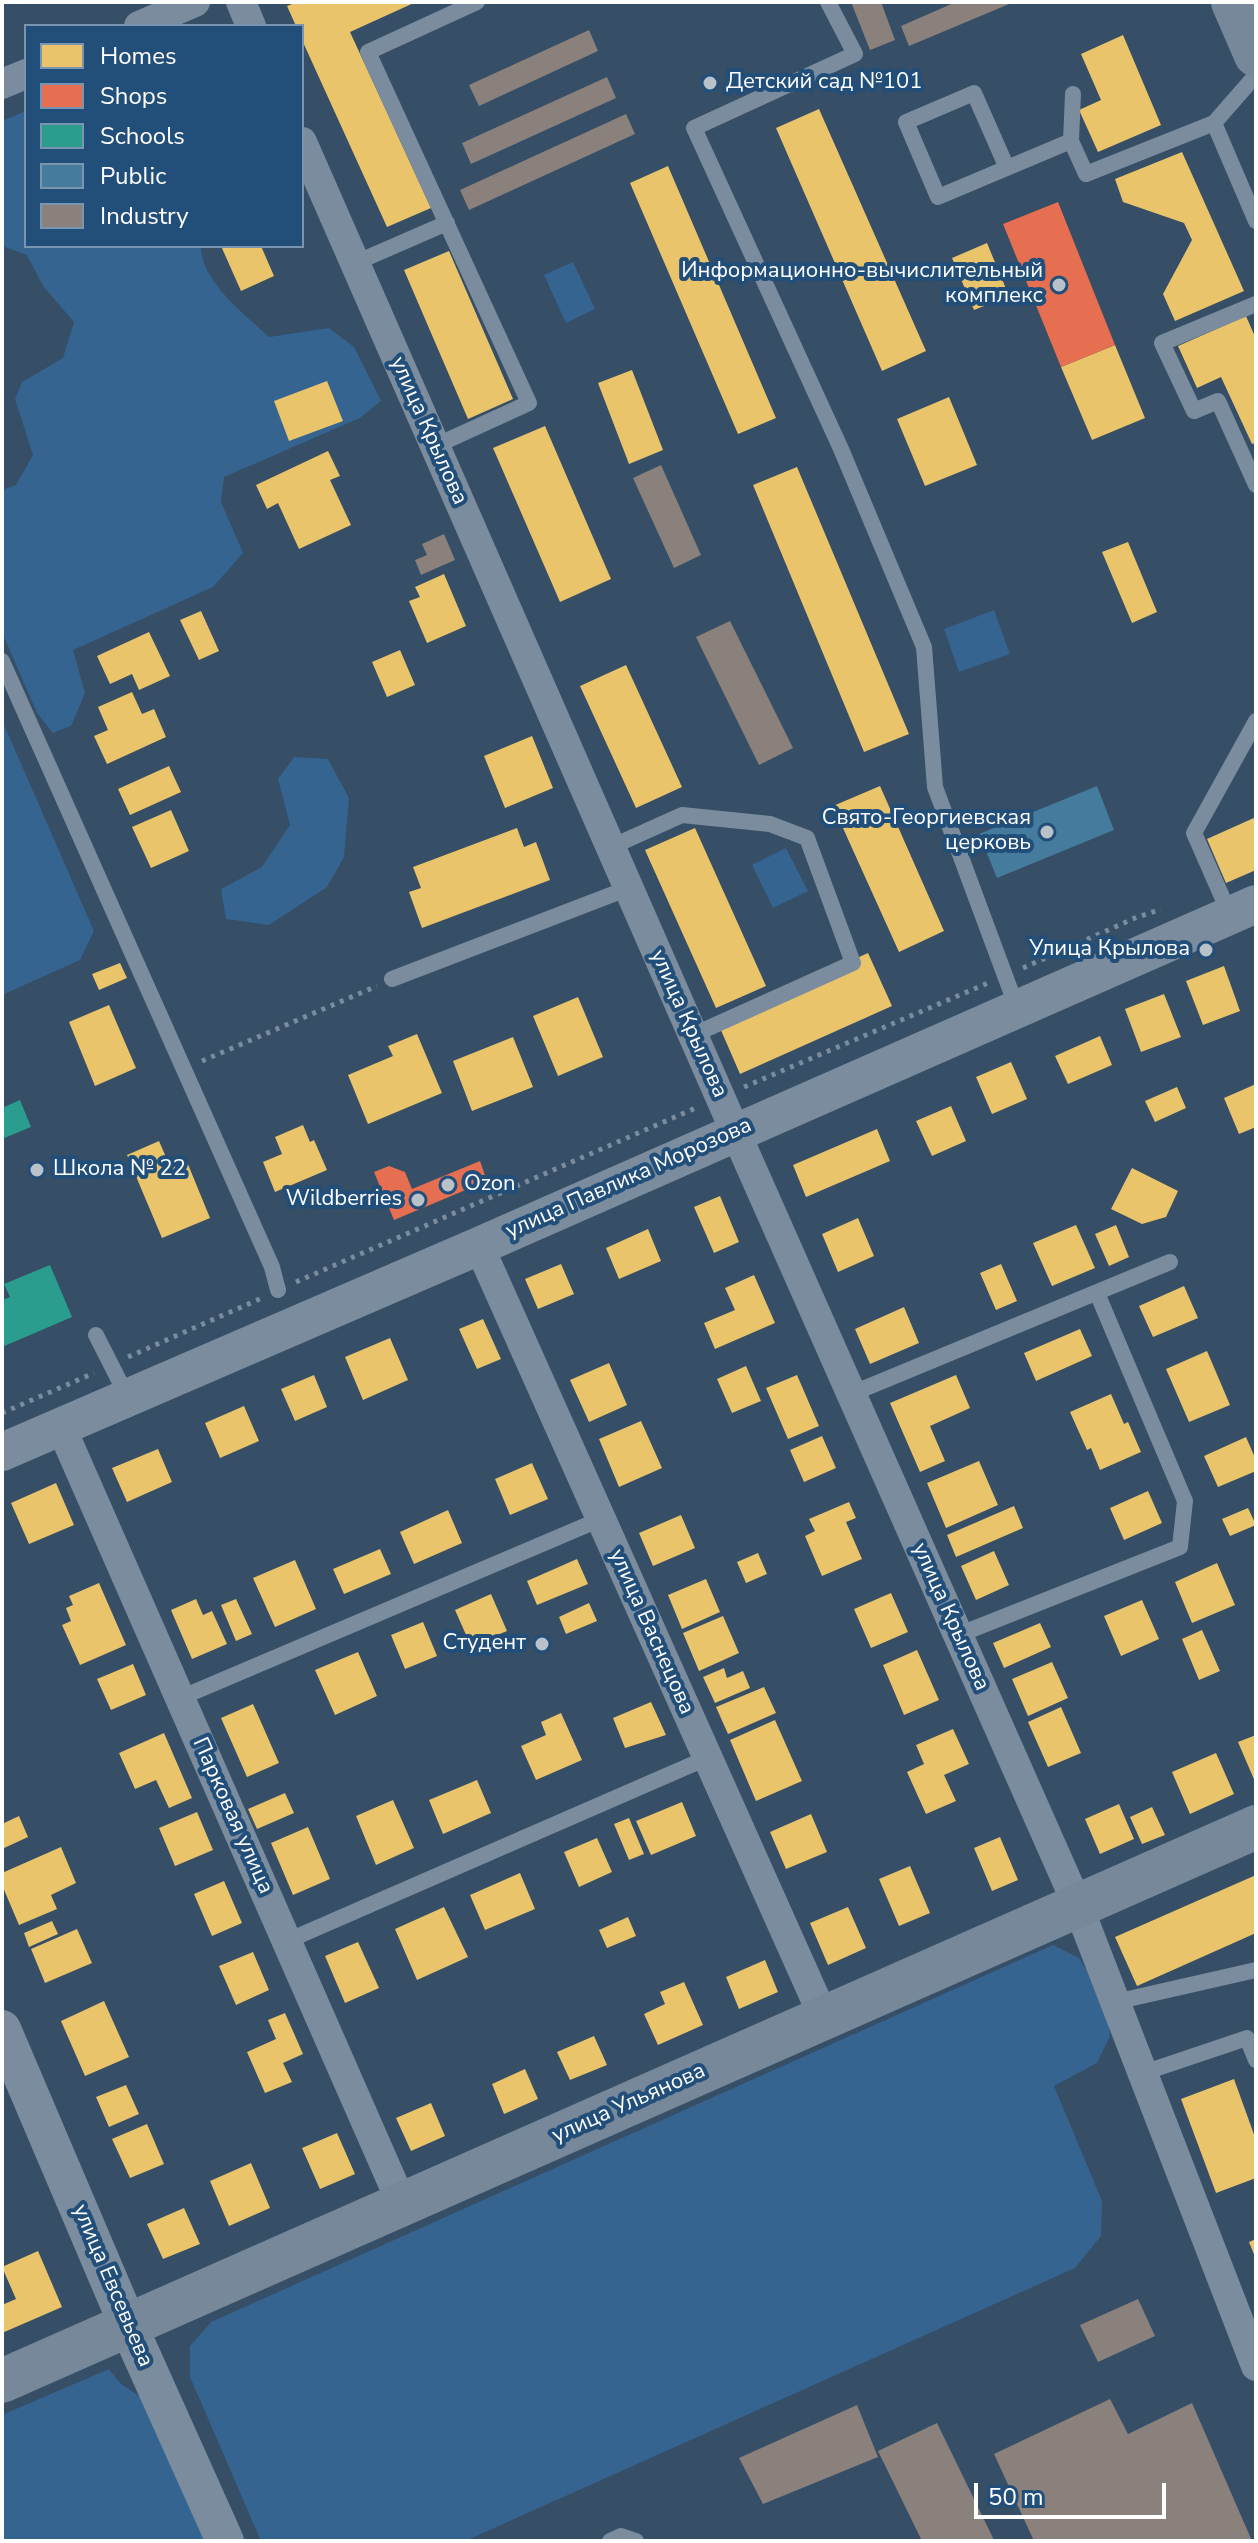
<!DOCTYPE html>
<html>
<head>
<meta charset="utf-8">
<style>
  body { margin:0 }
  #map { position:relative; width:1258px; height:2543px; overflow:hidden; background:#364e66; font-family:"Nunito Sans",sans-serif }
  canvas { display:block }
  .frame { position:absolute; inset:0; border:4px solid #fff; pointer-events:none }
  .legend { position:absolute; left:24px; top:24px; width:280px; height:224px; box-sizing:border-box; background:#224e7a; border:2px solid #7a95af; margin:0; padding:10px 14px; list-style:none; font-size:24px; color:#fff }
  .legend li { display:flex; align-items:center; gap:16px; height:40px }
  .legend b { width:40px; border:2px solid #7a95af }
  .scale { position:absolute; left:974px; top:2483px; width:192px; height:36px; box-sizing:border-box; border:4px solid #fff; border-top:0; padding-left:10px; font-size:24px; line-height:28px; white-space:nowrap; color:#fff; -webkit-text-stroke:6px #224e7a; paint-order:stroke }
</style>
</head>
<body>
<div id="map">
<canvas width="1258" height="2543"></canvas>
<div class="frame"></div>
<ul class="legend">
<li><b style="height:22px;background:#e9c46a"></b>Homes</li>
<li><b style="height:22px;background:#e76f51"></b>Shops</li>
<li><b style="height:22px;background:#2a9d8f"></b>Schools</li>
<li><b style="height:22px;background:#457b9d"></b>Public</li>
<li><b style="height:22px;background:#8a817c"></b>Industry</li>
</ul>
<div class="scale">50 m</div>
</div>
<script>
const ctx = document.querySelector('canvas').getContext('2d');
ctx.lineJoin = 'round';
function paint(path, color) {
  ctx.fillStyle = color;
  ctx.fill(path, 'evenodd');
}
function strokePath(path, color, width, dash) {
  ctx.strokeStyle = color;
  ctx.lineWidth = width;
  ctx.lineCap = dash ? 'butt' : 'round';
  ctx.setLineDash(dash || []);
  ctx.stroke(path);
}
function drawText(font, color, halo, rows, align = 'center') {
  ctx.font = font + ' "Nunito Sans",sans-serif';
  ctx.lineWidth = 8;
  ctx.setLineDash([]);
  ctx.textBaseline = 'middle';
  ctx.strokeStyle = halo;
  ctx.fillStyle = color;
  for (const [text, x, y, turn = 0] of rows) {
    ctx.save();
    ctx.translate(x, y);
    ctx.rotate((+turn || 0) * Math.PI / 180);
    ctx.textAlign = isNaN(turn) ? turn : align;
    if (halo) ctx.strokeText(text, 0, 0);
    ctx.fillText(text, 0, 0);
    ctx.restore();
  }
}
paint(new Path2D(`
  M26,111V246H201C200,281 246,315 269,337L329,328L354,347L381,401L360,418L224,477L221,502L243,553L213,587L73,650L85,693L71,726L53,733L37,713L2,632V490L16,485L33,455L15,399L22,382L63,358L74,322L43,286L27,255L2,246V121Z
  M573,262L595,309L566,323L544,275Z
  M994,610L1010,654L959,672L944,629Z
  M2,720L94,931L80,960L2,995Z
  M294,757L328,759L349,798L344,857L327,887L269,925L226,919L221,889L262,867L290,825L278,779Z
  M786,848L808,891L773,908L752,865Z
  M1053,1945L1079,1958L1106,2001L1110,2036L1097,2063L1054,2086L1102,2201L1101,2236L1075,2268L465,2541H261L190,2377V2346L211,2322Z
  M109,2369L121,2384L150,2403L211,2541H2V2415Z`), '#356490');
paint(new Path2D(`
  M297,2H416L350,32L431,208L387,227L302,40V26H296L287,6Z
  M1123,35L1161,125L1098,152L1079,110L1101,100L1081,54Z
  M819,109L926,351L882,371L776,128Z
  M1182,152L1244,291L1175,321L1163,294L1192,240L1184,223L1123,202L1115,179Z
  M668,166L776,418L738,434L630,183Z
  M987,243L1009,296L974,310L952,258Z
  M221,246H261L274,276L241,291Z
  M449,251L513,399L468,419L404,270Z
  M1246,316L1256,339V443L1252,444L1221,377L1197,388L1178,346Z
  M1115,345L1145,418L1092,440L1061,367Z
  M632,370L663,450L629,464L598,383Z
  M327,381L343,421L289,441L274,401Z
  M949,397L977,465L925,486L897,419Z
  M545,426L611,579L560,602L493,448Z
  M328,451L340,476L330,480L351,525L299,549L278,503L267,509L256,485Z
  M797,467L909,734L864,752L753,485Z
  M1128,542L1157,612L1132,623L1102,552Z
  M444,574L466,626L427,643L409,601L420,597L415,587Z
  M201,611L219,651L199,660L180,620Z
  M149,632L170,676L139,690L132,674L110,684L97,656Z
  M400,650L415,685L387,697L372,662Z
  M626,665L682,787L636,808L580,686Z
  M132,692L142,714L154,709L166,737L107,764L94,736L108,730L98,707Z
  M532,736L553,788L505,808L484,756Z
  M169,766L181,792L130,815L118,789Z
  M880,786L944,931L899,952L833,806Z
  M171,810L189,851L151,868L132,827Z
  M1256,817V870L1226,883L1207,839Z
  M517,828L524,847L536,842L550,880L422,928L409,892L421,888L413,867Z
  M695,828L766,986L716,1008L645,850Z
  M868,953L892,1006L740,1074L717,1021Z
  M120,963L127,978L99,990L92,974Z
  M1224,966L1240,1011L1203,1025L1186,981Z
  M1164,994L1181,1037L1141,1052L1125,1009Z
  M578,997L603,1057L558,1076L533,1016Z
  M109,1005L136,1068L95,1086L69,1022Z
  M417,1034L442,1093L368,1124L348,1075L393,1056L388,1046Z
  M1100,1036L1112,1065L1068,1084L1055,1056Z
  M513,1037L533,1087L472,1111L453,1061Z
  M1011,1062L1027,1099L992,1114L976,1077Z
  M1256,1084V1127L1239,1134L1224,1098Z
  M1177,1087L1186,1108L1155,1122L1145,1101Z
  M951,1106L966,1141L932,1156L916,1121Z
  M303,1125L310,1142L314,1140L327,1170L275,1192L263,1162L282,1154L275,1137Z
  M877,1129L890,1161L806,1197L793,1165Z
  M159,1141L169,1164L185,1157L210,1218L162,1238L127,1155Z
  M1132,1168L1178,1191L1166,1217L1142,1224L1111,1209Z
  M720,1196L739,1242L714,1253L694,1207Z
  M858,1218L874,1256L838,1272L822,1234Z
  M1076,1225L1095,1268L1052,1286L1033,1243Z
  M1116,1225L1129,1257L1109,1266L1095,1234Z
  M648,1229L661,1261L619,1279L606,1248Z
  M561,1264L574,1294L538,1309L525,1279Z
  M1001,1264L1017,1301L996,1310L980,1273Z
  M754,1275L775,1323L715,1349L704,1323L735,1310L725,1288Z
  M1184,1286L1198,1318L1153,1337L1139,1306Z
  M904,1307L919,1343L870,1364L855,1329Z
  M483,1319L501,1359L477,1369L459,1329Z
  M1080,1329L1092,1356L1036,1381L1024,1353Z
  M390,1338L408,1380L363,1400L345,1357Z
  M1207,1351L1230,1405L1189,1422L1166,1369Z
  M609,1363L627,1405L589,1422L570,1380Z
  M746,1366L761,1401L732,1413L717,1379Z
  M314,1375L327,1407L295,1421L281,1389Z
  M797,1375L819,1426L788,1439L766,1388Z
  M956,1375L970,1408L930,1426L945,1461L920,1472L890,1403Z
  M1111,1394L1124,1424L1128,1422L1141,1452L1100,1470L1091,1448L1087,1450L1070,1412Z
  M244,1406L259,1441L220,1458L205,1423Z
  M641,1421L662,1468L619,1487L599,1439Z
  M822,1436L836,1468L804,1482L790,1450Z
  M1246,1437L1256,1460V1471L1218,1487L1204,1456Z
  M158,1449L172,1482L127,1502L112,1468Z
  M979,1461L998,1505L946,1528L927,1483Z
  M532,1463L548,1499L510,1515L495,1479Z
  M56,1483L74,1525L29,1544L11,1503Z
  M1148,1491L1162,1523L1124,1540L1110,1508Z
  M849,1502L856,1518L846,1522L862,1559L822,1576L805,1536L815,1531L809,1519Z
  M1014,1506L1023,1528L956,1557L947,1535Z
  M1248,1508L1256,1525L1230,1536L1222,1519Z
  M448,1510L462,1543L414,1564L400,1532Z
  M681,1515L695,1548L653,1566L639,1533Z
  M380,1549L391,1574L344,1594L333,1569Z
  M994,1551L1009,1585L976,1600L961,1566Z
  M758,1553L767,1574L746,1583L737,1562Z
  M577,1559L588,1584L537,1605L527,1581Z
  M295,1560L316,1609L275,1627L253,1578Z
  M1217,1563L1235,1605L1192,1623L1175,1582Z
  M706,1579L720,1612L682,1629L668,1595Z
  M99,1583L126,1645L80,1665L62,1625L71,1621L66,1608L73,1605L69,1596Z
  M891,1593L908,1632L871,1648L854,1609Z
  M491,1594L507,1631L471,1646L455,1610Z
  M196,1599L203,1615L212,1611L227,1644L192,1659L171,1610Z
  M236,1599L252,1634L236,1641L221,1605Z
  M1142,1600L1159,1639L1121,1656L1104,1616Z
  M589,1603L597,1621L566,1634L559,1617Z
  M723,1616L739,1653L699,1671L683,1633Z
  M423,1622L437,1656L405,1669L391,1635Z
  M1040,1623L1051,1647L1004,1668L993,1643Z
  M1202,1630L1220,1671L1199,1680L1182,1639Z
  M917,1650L939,1700L904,1715L883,1665Z
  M358,1652L377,1696L335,1715L315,1670Z
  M1052,1662L1068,1698L1028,1716L1012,1679Z
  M133,1664L146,1695L111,1710L97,1679Z
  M724,1668L727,1678L743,1671L750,1688L715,1703L703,1677Z
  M764,1687L776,1713L728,1734L716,1707Z
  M651,1702L666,1735L625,1748L613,1718Z
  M253,1704L279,1763L247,1777L221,1718Z
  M1061,1707L1081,1753L1048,1767L1028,1722Z
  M561,1713L582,1760L536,1780L521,1746L546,1735L541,1722Z
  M775,1720L802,1781L756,1801L730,1740Z
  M953,1729L969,1764L944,1775L956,1801L926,1814L907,1772L924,1764L916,1745Z
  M164,1733L192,1798L169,1808L156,1780L135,1789L119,1753Z
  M1256,1735V1784L1238,1742Z
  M1216,1753L1234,1794L1190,1814L1172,1772Z
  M477,1780L491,1813L443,1834L429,1800Z
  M285,1793L294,1813L257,1829L248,1809Z
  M393,1800L414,1848L376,1865L356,1816Z
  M682,1802L696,1836L651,1855L636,1821Z
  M1119,1804L1134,1839L1100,1854L1085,1819Z
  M1152,1807L1165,1835L1142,1844L1130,1817Z
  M197,1812L213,1850L175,1866L159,1828Z
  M811,1814L827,1852L786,1869L770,1832Z
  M19,1816L28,1837L2,1849V1824Z
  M629,1818L644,1854L629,1860L614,1824Z
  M308,1827L330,1879L293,1895L271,1843Z
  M1000,1837L1018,1880L992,1891L974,1848Z
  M597,1838L612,1872L579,1887L564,1852Z
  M61,1847L76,1883L51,1895L57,1909L19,1925L2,1885V1873Z
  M910,1866L930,1913L899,1926L879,1879Z
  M520,1873L535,1909L485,1930L470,1895Z
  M1256,1875V1933L1137,1986L1115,1937Z
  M224,1881L242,1923L212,1936L194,1894Z
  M444,1907L468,1957L417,1980L395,1929Z
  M848,1907L866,1948L828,1965L810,1923Z
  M628,1917L636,1936L607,1948L599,1930Z
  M52,1921L58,1934L29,1947L24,1933Z
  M77,1929L92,1963L45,1983L31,1949Z
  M358,1942L379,1988L345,2003L325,1956Z
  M253,1952L269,1990L236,2005L219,1966Z
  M765,1960L778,1992L739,2009L726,1977Z
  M684,1982L703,2025L658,2045L644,2014L665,2004L660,1992Z
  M104,2001L129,2057L85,2076L61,2021Z
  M285,2013L303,2054L283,2063L292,2082L265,2093L247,2052L276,2039L268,2020Z
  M594,2036L607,2065L570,2080L557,2052Z
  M525,2069L538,2099L504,2114L492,2084Z
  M1234,2079L1256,2140V2178L1216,2193L1181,2099Z
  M126,2085L139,2114L109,2127L96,2097Z
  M431,2103L445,2136L411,2151L396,2118Z
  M147,2124L164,2164L130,2178L112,2139Z
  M337,2133L355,2174L320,2189L302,2148Z
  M251,2163L270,2208L229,2226L210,2181Z
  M184,2208L200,2244L163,2259L147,2224Z
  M1256,2239V2259L1249,2242Z
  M38,2251L62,2307L2,2333V2305L16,2299L2,2267Z`), '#e9c46a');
paint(new Path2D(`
  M1058,202L1115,345L1061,367L1003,224Z
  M480,1161L487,1181L394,1220L374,1172L389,1166L405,1172L412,1189Z`), '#e76f51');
paint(new Path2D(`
  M20,1100L31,1127L2,1139V1108Z
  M50,1265L72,1317L2,1347V1300L10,1297L4,1284Z`), '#2a9d8f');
paint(new Path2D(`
  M1097,786L1114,830L997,878L979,834Z`), '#457b9d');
paint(new Path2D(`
  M851,2H881L895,40L870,50Z
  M956,2H1014L909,46L901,26Z
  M589,30L598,51L479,106L469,85Z
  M607,77L616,98L471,164L462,143Z
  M626,114L635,134L469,210L460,190Z
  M661,465L701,555L674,568L633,478Z
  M444,534L455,560L421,575L415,560L427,555L422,544Z
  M730,621L793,748L759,765L696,637Z
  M1138,2299L1155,2336L1098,2362L1080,2325Z
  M1110,2399L1128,2434L1192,2403L1252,2541H1034L994,2454Z
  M857,2405L878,2457L763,2504L739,2458Z
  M937,2423L994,2540L922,2541L878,2451Z`), '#8a817c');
strokePath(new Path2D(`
  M1023,968L1135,918L1161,909
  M202,1061L377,986
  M744,1087L988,983
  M296,1282L698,1107
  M128,1357L262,1298
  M2,1413L94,1373`), '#7a8c9d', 5, [4, 6]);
strokePath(new Path2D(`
  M828,2L855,54L694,128L841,449L924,647L935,787L1017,1008
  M1256,75L1214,123L1256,221
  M1073,94L1071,141L1086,174L1214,123
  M1007,168L974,93L906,122L938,197L1071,141
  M355,263L447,223
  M1256,304L1162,343L1194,411L1218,401L1256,485
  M435,446L529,403L368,52L477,2
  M2,661L272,1267L278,1290
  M611,847L682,815L770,824L807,838L853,963L693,1035
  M1230,915L1194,833L1256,721
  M392,979L629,888
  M96,1335L128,1398
  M851,1394L1170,1262
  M958,1635L1180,1547L1185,1501L1097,1293
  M180,1698L601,1519
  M287,1941L707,1758
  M1115,2002L1256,1970
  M1143,2073L1247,2038L1256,2060
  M610,2541L621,2536L636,2541`), '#7a8c9d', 16);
strokePath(new Path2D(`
  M241,2L251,26
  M139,26L195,2
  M2,84L26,74
  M302,142L735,1131L1078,1906L1256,2366
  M479,1246L824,2018
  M61,1427L402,2204`), '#7a8c9d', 30);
strokePath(new Path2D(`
  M2,1452L479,1246L1256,904
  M2,2029L128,2325L225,2541`), '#7a8c9d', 38);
strokePath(new Path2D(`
  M1233,2L1256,55
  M2,2381L1256,1827`), '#768899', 44);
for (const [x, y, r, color] of [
  [710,83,8,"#b9c1c9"],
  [1059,285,8,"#b9c1c9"],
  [1047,832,8,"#b9c1c9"],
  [1206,950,8,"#b9c1c9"],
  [37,1170,8,"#b9c1c9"],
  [448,1185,8,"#b9c1c9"],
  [418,1200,8,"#b9c1c9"],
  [542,1644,8,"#b9c1c9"]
]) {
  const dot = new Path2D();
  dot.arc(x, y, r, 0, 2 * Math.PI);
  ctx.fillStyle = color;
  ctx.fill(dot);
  strokePath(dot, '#224e7a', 3);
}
drawText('22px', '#fff', '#224e7a', [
  ["Детский сад №101",726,83,"left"],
  ["Информационно-вычислительный",1043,272],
  ["комплекс",1043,297],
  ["Свято-Георгиевская",1031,819],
  ["церковь",1031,844],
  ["Улица Крылова",1190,950],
  ["Школа № 22",53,1170,"left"],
  ["Ozon",464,1185,"left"],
  ["Wildberries",402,1200],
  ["Студент",526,1644]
], 'right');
drawText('22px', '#fff', '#224e7a', [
  ["улица Крылова",428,431,66],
  ["улица Крылова",688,1024,66],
  ["улица Павлика Морозова",629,1179,-24],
  ["улица Крылова",950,1617,66],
  ["улица Васнецова",651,1632,66],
  ["Парковая улица",232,1816,66],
  ["улица Ульянова",629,2104,-24],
  ["улица Евсевьева",112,2286,67]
]);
</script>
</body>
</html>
